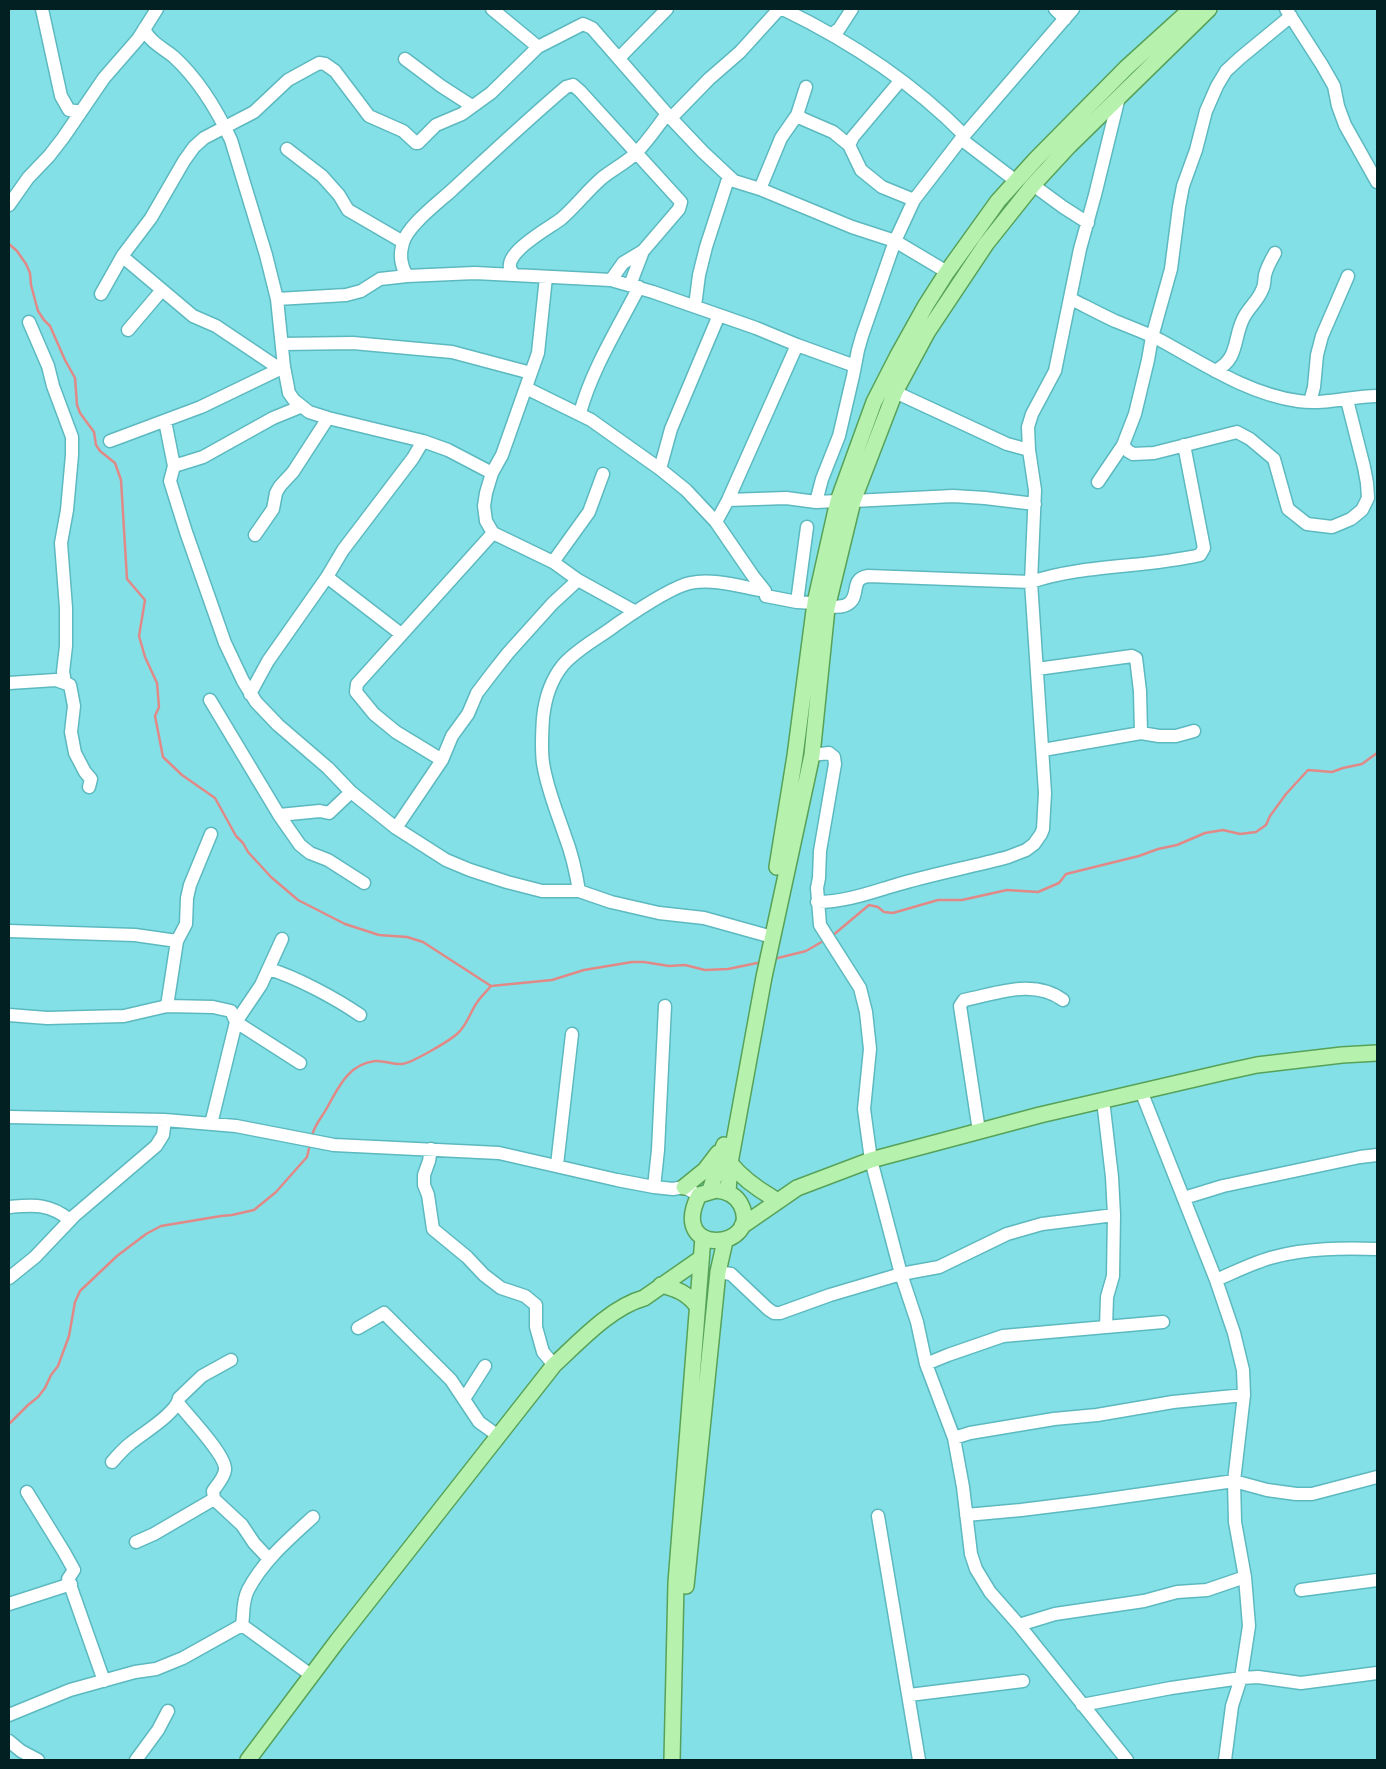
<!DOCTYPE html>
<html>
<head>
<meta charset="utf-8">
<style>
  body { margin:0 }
  #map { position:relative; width:1386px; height:1769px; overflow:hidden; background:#84e0e7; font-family:"Space Grotesk",sans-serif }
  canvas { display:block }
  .frame { position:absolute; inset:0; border:10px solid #022022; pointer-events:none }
</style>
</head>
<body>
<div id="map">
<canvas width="1386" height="1769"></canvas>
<div class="frame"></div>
</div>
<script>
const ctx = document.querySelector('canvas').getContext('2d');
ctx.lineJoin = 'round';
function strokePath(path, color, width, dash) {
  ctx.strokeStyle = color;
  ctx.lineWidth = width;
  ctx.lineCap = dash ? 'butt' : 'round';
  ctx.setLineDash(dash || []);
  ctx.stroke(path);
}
strokePath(new Path2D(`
  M9,244L17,251L26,264L30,273L31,285L38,311L44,320L50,326L65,360L75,378L77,405L80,413L94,432L96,445L100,451L115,463L121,480L127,579L145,600L139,636L145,657L157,683L159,707L155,716L163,757L182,775L215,798L236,836L243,843L248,852L271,877L298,900L345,924L379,935L407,937L423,942L491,986
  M832,936L869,905L878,907L884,912L893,913L938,900H962L1007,890L1038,892L1059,883L1066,874L1139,856L1158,849L1177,845L1205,833L1223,830L1240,834L1256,832L1266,825L1270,816L1286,794L1308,770L1332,772L1343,768L1362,764L1377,753
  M774,959L806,951L825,940
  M312,1136C314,1125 323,1116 328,1106C339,1086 349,1064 375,1061C384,1060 393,1065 402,1064C412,1063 451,1040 458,1033C467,1025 470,1013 476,1004C480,997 486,992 491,986L552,980L584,970L632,962H644L669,966L685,965L705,970L728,969L762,962
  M9,1424L28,1405L38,1397L45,1388L51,1375L58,1366L69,1336L75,1302L80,1291L117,1256L146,1234L161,1226L221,1216L232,1215L254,1210L276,1192L299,1166L307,1157L310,1144`), '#e08987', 2.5);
const minor = new Path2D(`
  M42,9L61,96L69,110L81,112
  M492,9L538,47
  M783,9C849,41 913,83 964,135
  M1055,9L1065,19
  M1286,9L1322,65L1334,86L1338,106L1345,125L1377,182
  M144,29C150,42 163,48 174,57C198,79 217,110 231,140L266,255L277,299L284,367L289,393L294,400L309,412L328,418L423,441L448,450L492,473
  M832,34L839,29L852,9
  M619,58L667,9
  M405,59L441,86L472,106
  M797,115L803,119L833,132L849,145L861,170L882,187L914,200
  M672,117L709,79L740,52L779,9
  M961,139L1016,181
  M849,145L853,137L900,81
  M287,149L322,176L339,195L348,210L403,242
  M1033,185L1063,207L1088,223
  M760,189L781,138L797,115L806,87
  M9,205L28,178L49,156L63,138L104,78L138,39L157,9
  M123,257L193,316L216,326L280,369
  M514,274C494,257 551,227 561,219C576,206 587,191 602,178C613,169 626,163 636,153C648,141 657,127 667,114
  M407,276C401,266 399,255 403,243C407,226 439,202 452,190C490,155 527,120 566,87L573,85L580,91L681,202L679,209L643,251L623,263L611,280
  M546,277L538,353L502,455L492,473L486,493L484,506L486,521L493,533L553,562L578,580L634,611
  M630,285L643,251
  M101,294L123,255L151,218L184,161L194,147L204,138L254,112L288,80L319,63L325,64L335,71L369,116L403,131L416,143H418L436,125L462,114L491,93L538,47L583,24L592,28L667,114L703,152L734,181L760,189L852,227L895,241L947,272
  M277,299L346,295L361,291L380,279L407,276L475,273L611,280L653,292L756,328L797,345L855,366
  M1071,299C1085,306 1100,314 1115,321C1130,327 1146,333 1160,340C1204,364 1248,394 1298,401C1325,405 1351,396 1377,396
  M695,306L699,275L706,247L729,176
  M29,322L48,366L53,386L72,437V455L67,510L61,543L66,608V646L63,672L65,682
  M128,330L162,290
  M282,344L353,343L452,352L531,373
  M1215,371C1239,359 1233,340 1243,319C1248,308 1258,301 1262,290C1265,285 1264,280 1265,275C1267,267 1271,260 1275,253
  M526,388L591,420L660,469L686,490L716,522L753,576L765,591L766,596L797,602L815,603
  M895,392L1007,444L1029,450
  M1310,402L1314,387L1317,355L1322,336L1348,276
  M580,413C592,369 618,328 639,287
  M165,421L174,466L170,481L186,532L225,643L243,681L256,702L278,725L328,768L351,792L396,828L446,860L470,870L507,882L542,891H579L611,902L659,913L704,918L765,935
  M110,441L201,407L284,367
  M1123,445L1128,451L1133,454L1154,453L1237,432L1250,439L1274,459L1288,509L1307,524L1332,527L1351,519L1362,510L1368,498L1367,483L1364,467L1347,400
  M174,466L203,457L273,418L300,407
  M660,469L671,429L719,315
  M1098,482L1123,445L1135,414L1148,360L1152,337L1171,269L1179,207L1183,186L1196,150L1206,111L1217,86L1226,71L1240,58L1291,16
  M728,500L786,498L816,502L838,501
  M853,501L953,496L985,498L1035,504
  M816,502L822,479L839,436L853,376L858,350L862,336L895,241L914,200L961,139L1073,9
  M716,522L728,500L797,345
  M255,535L273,509L276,493L280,486L293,472L328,418
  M553,562L589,512L603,474
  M327,577L401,634
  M797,602L807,527
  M827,608C834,606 842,608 848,604C861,596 849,579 868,576L1031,582C1085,564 1145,568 1200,555L1204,548L1184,445
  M1037,669L1132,656L1136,658L1140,691L1141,733
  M9,683L56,680L70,685L74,706L71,732L75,753L85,772L91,779L89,787
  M250,694L268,661L327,577L343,550L413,458L423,441
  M210,700L279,815L300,845L310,853L328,860L364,883
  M1043,750L1141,733L1159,736H1176L1194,731
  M812,755L829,753L834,757L835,764L820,851L819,878L817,888L820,925L860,988L866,1012L870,1049L864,1109L871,1160L901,1274L917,1322L926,1364L954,1438L963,1487L971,1554L976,1569L990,1592L1019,1625L1127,1760
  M442,760L396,732L374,714L356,692L357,684L493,533
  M279,815L320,811L329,813L351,792
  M396,828L442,760L452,736L468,714L477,693L493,672L508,653L553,603L578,580
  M579,891C576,872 572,854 565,836C557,812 547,789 543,763C541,748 542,733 543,718C545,698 550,681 563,665C578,648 599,638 617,624C633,613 671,587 690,583C714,578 741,587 765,591
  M817,902C845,902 869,893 896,885C933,874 971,867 1008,857L1026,850L1034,844L1041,834L1043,829L1045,793L1031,582L1035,490L1029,450L1028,427L1032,414L1055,371L1080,249L1095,195L1119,97
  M9,931L135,935L177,941
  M269,969C298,978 335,998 360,1015
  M167,1006L177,941L186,924L187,898L190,885L211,834
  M9,1015L47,1018L124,1016L167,1006L213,1007L231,1011L236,1022L300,1063
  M1141,1091L1216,1280L1234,1333L1243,1370L1244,1395L1234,1481L1235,1522L1245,1577L1249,1626L1241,1678L1232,1706L1225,1760
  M1103,1100L1112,1177L1114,1215L1113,1276L1107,1297L1106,1327
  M9,1117L165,1120L236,1126L334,1145L499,1153L617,1180L654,1187L673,1189L684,1187L693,1192
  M211,1124L236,1022L261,985L282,939
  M979,1131L960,1006L964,1000C996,994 1033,978 1063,1000
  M431,1149L429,1161L424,1175V1185L428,1195L433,1229L467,1257L484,1275L501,1288L525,1296L536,1305V1327L543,1352L554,1365
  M557,1165L572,1034
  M654,1187L658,1150L665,1006
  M1184,1198L1223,1186L1360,1157L1377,1155
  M9,1207C34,1205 49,1203 70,1220
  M718,1272L731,1274L768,1309L774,1313H780L830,1295L901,1274L939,1267L1007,1234L1042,1224L1114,1215
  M9,1278L35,1257L74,1216L156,1146L163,1135L165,1120
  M1216,1280C1235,1272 1254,1262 1274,1257C1307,1248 1343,1248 1377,1249
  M358,1328L384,1313L451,1380L479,1422L497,1435
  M926,1364L948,1355L1003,1336L1163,1322
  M464,1399L485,1366
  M178,1403C188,1416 227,1456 225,1470C224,1478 217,1485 213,1491L214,1499L242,1525L254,1543L269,1559
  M954,1438L970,1433L1054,1419L1097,1415L1173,1402L1244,1395
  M112,1462C118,1455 124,1448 131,1443C143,1433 177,1413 179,1398L202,1376L231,1360
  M27,1492L64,1552L74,1570L68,1579L104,1681
  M966,1515L1021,1510L1094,1501L1234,1481L1267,1490L1296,1494H1312L1377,1477
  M878,1516L919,1760
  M136,1542L154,1534L214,1499
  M1301,1590L1377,1580
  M9,1604L71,1584
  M242,1625C244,1613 242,1602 248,1590C263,1561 289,1539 313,1517
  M242,1625L311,1675
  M1019,1625L1055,1614L1144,1601L1177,1592L1207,1590L1245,1577
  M909,1695L1023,1681
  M1082,1705L1171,1688L1241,1678L1258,1677L1301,1683L1377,1673
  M9,1715L70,1690L135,1672L156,1669L183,1658L242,1625
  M9,1741L21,1751L38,1760
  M136,1760L158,1730L168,1711`);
const major = new Path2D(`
  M777,867L795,756L815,603L838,501L874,402L897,357L926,305L947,272L998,201L1036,159L1126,68L1191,9
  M730,1163C742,1178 756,1188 773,1198
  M684,1187L705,1170L718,1153
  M716,1190C727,1191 736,1195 741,1205C763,1249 667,1259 699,1195Z
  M710,1191L724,1145
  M728,1192L730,1163L764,977L812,755L827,608L853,501L895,392L928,331L986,244L1033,185L1069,146L1209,9
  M742,1226L797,1188L871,1160L1040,1115L1225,1072L1257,1065L1342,1055L1377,1053
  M661,1285C677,1289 687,1293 697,1306
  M686,1586L718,1272L725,1241
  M248,1760L338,1640L554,1365C579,1342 611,1307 644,1298L700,1259
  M672,1760L676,1583L703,1237`);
strokePath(minor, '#5cb9bf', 15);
strokePath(major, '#57a259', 18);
strokePath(minor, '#fff', 12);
strokePath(major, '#b6f1ad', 15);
</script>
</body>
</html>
